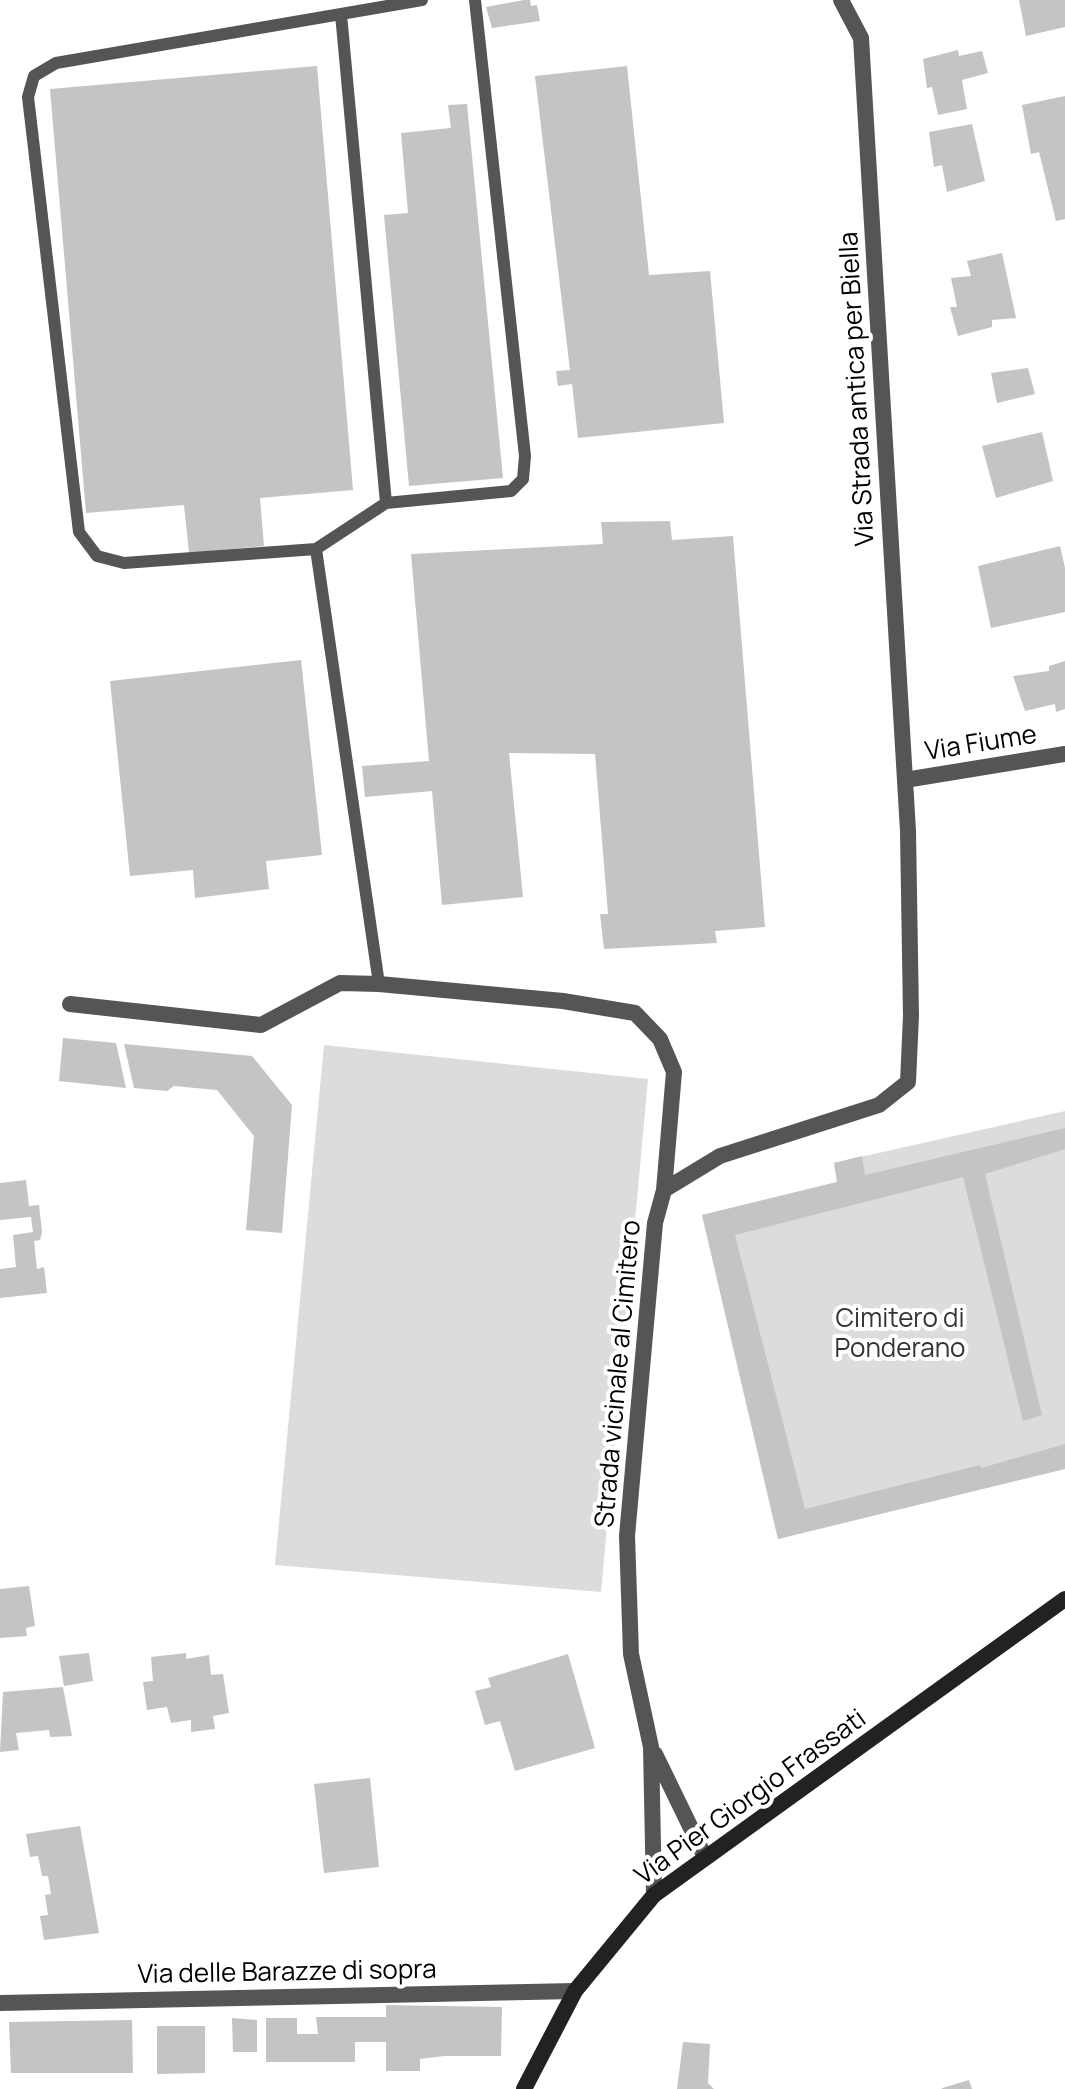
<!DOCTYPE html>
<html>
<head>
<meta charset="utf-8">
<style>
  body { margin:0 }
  canvas { display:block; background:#fff }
</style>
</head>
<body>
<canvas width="1065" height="2089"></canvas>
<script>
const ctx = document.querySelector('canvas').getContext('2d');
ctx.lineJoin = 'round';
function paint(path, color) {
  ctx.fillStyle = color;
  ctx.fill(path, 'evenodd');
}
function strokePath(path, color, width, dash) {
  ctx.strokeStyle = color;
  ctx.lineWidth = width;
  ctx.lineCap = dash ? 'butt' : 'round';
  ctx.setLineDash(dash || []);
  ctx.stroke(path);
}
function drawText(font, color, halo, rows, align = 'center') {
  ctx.font = font + ' Manrope,sans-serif';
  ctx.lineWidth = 8;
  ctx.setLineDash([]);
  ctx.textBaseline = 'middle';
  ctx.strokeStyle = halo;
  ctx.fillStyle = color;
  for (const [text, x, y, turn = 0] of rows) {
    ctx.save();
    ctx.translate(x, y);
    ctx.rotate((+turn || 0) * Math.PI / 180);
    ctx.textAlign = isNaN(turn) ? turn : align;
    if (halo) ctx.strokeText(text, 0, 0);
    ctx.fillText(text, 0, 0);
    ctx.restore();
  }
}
paint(new Path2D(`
  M324,1045L648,1079L601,1592L275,1565Z
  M1065,1111V1468L778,1539L702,1215L837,1182L834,1163Z`), '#dcdcdc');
paint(new Path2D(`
  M524,0H530L531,6L537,5L540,21L492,28L486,7Z
  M1019,0H1065V27L1026,36Z
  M958,50L959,56L982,51L988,73L962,80L967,109L938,115L932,87L927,88L923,59Z
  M317,66L353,490L260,498L264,546L189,553L184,505L86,513L50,89Z
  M627,66L649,275L710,271L724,423L578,438L572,384L558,386L556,371L570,370L535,76Z
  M1065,96V219L1056,221L1039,152L1031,154L1022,105Z
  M467,104L503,478L409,486L384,215L408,213L401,133L451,128L448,105Z
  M972,124L985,181L947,192L942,165L934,167L929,132Z
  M1002,253L1016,318L992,320V327L958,336L950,307H957L951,278L971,276L967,261Z
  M1028,368L1035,394L997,403L991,373Z
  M1042,432L1053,481L996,498L982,446Z
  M670,521L672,540L733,536L765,927L715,931L717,943L604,949L600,914H608L595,754L509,753L523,897L442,905L432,791L365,797L362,766L429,761L411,554L603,544L601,522Z
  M1060,546L1065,568V612L991,628L978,566Z
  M301,660L322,855L266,861L269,889L195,898L193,870L130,876L110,681Z
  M1065,661V709L1056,712L1055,704L1025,711L1013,676L1049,671V666Z
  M63,1038L116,1043L126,1088L59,1081Z
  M124,1044L252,1056L292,1105L282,1233L246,1230L254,1136L217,1090L174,1086L167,1091L134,1088Z
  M1065,1128V1149L985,1174L1042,1415L1023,1421L963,1177L735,1235L805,1509L980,1465L981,1468L1065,1444V1469L778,1539L702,1215L837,1182L834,1163L862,1156L865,1175Z
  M26,1180L29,1206L39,1205L42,1232L40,1240L34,1241L37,1269L44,1267L47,1293L0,1298V1269L16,1267L13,1235L33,1232L31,1217L0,1220V1183Z
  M29,1586L35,1626L26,1628L27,1636L0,1638V1589Z
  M89,1653L93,1681L64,1686L59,1656Z
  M186,1653V1659L209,1655L211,1675L223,1674L229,1713L213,1716L215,1729L191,1732V1720L171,1723L167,1707L147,1710L143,1682L153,1681L151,1657Z
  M568,1654L595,1748L515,1771L500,1721L485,1725L475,1691L491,1687L488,1678Z
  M63,1687L72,1736L50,1737L49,1730L16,1733L19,1750L0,1752L3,1692Z
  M370,1778L379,1867L324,1873L314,1784Z
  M80,1826L99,1933L44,1940L40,1916L48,1915L45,1895L51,1894L48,1876H42L38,1856L30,1857L26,1834Z
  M386,2005L502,2007L501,2056H444L420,2059V2071H386V2042H355V2062H266V2018H297V2034H318L316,2017H386Z
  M232,2018L257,2020V2052H233Z
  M132,2020L133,2073H11L9,2022Z
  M157,2026H205V2073L157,2074Z
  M683,2042L710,2044L708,2083L714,2089H677Z
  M969,2080L972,2089H942V2088Z`), '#c4c4c4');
strokePath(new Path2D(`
  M422,0L56,63L34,76L28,97L79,532L97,556L124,563L316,549L386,503L511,491L523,479L525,456L475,0
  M341,14L386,503
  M316,549L379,984`), '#555', 12);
strokePath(new Path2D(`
  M905,780L1065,754
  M70,1004L261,1025L340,983L379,984L563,1001L635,1013L660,1039L674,1072L664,1190
  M655,1754L705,1857
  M654,1895L651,1747L631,1654L627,1536L655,1223L664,1190L720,1156L879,1105L908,1082L911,1016L908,831L861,38L841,0
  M0,2003L575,1991`), '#555', 16);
strokePath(new Path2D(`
  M524,2089L575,1991L654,1895L1065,1599`), '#222', 16);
drawText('26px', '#000', '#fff', [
  ["Via Strada antica per Biella",858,389,-93],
  ["Via Fiume",981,744,-9],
  ["Strada vicinale al Cimitero",619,1374,-85],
  ["Via Pier Giorgio Frassati",751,1798,-36],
  ["Via delle Barazze di sopra",287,1973,-1]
]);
drawText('26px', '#333', '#fff', [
  ["Cimitero di",900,1320],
  ["Ponderano",900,1350]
]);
</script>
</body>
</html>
